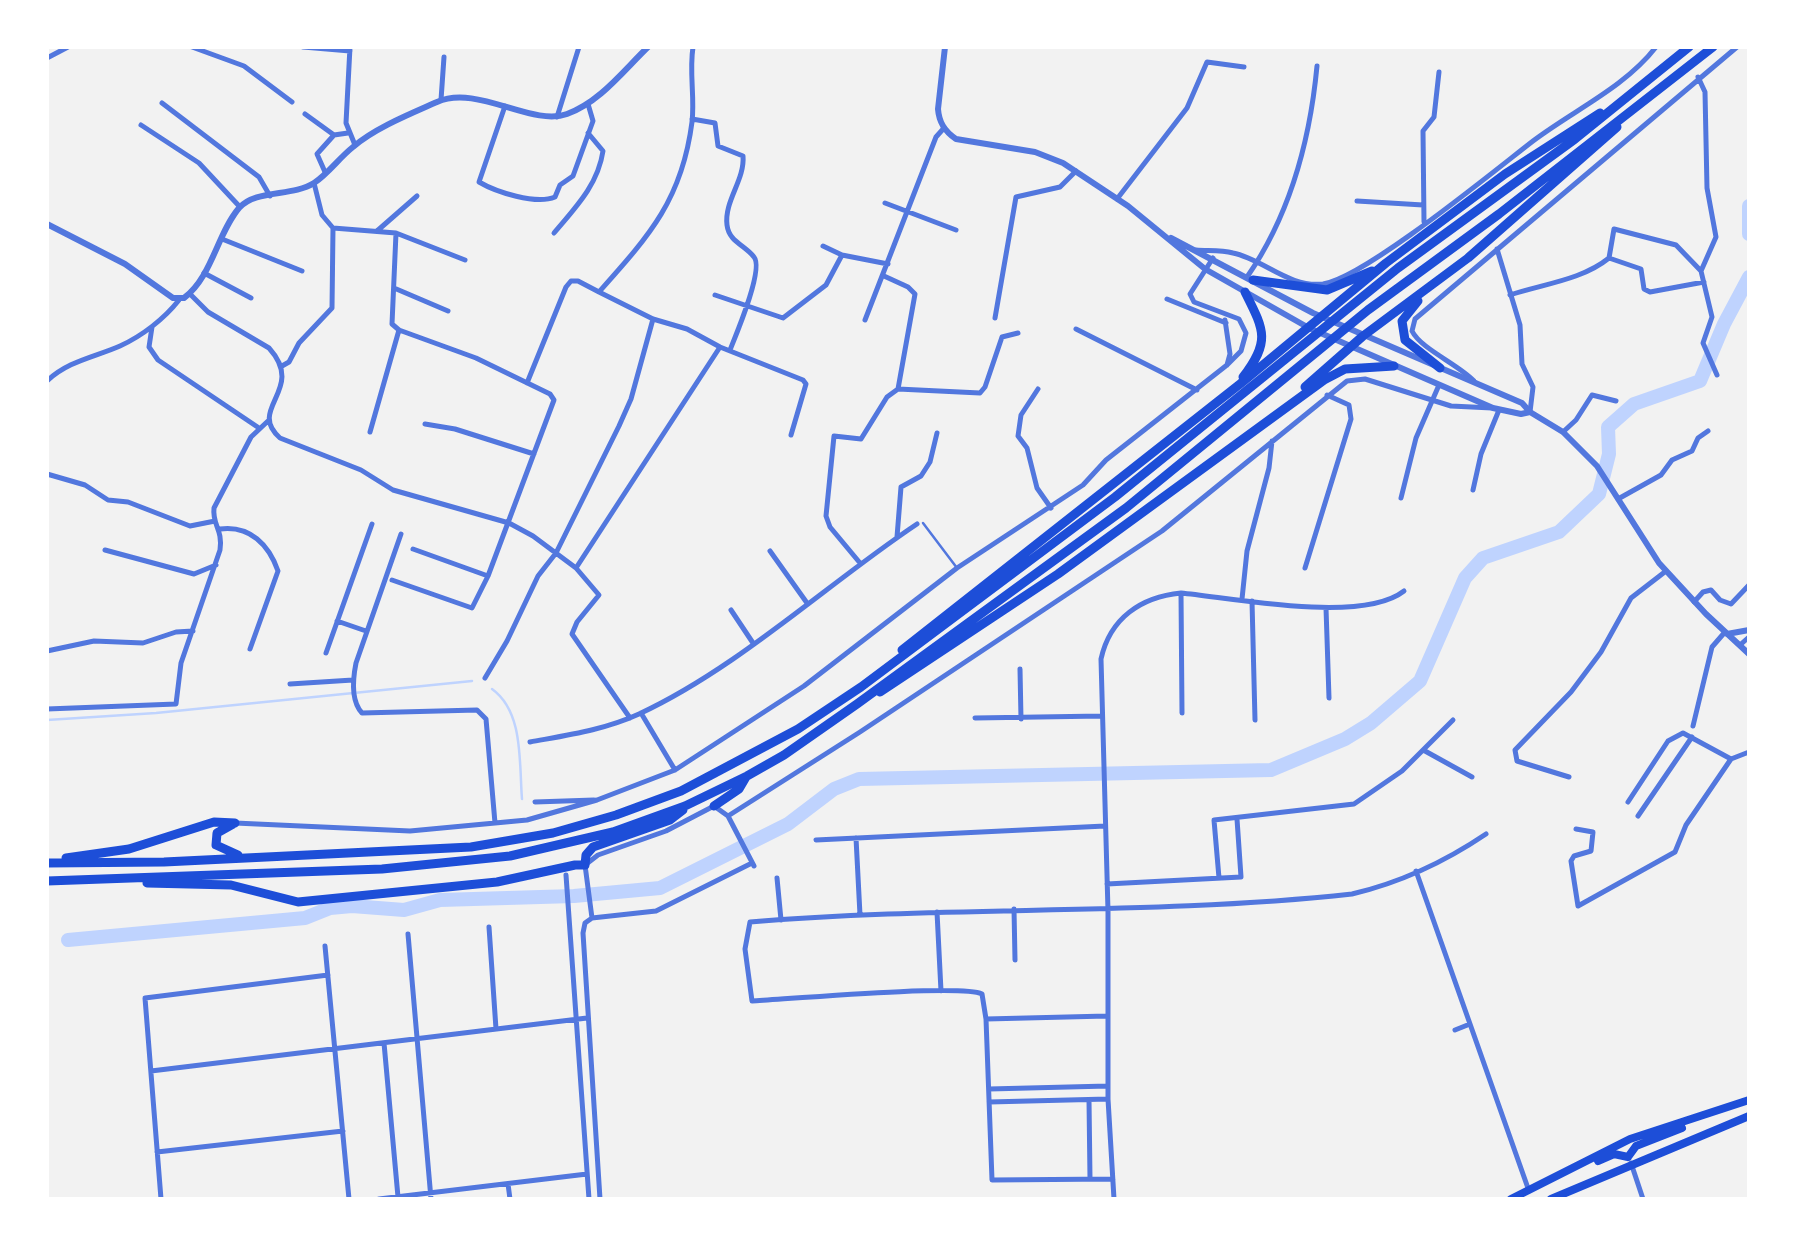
<!DOCTYPE html>
<html>
<head>
<meta charset="utf-8">
<style>
  body { margin:0 }
  #map { position:relative; width:1796px; height:1246px; overflow:hidden; background:#f2f2f2; font-family:Inter,sans-serif }
  canvas { display:block }
  .frame { position:absolute; inset:0; border:49px solid #fff; pointer-events:none }
</style>
</head>
<body>
<div id="map">
<canvas width="1796" height="1246"></canvas>
<div class="frame"></div>
</div>
<script>
const ctx = document.querySelector('canvas').getContext('2d');
ctx.lineJoin = 'round';
function strokePath(path, color, width, dash) {
  ctx.strokeStyle = color;
  ctx.lineWidth = width;
  ctx.lineCap = dash ? 'butt' : 'round';
  ctx.setLineDash(dash || []);
  ctx.stroke(path);
}
strokePath(new Path2D(`
  M492,689C524,712 519,763 522,799
  M47,720L156,713L472,681`), '#bfd3fe', 2.5);
strokePath(new Path2D(`
  M1749,206V234
  M68,940L305,918L330,908L352,906L404,910L440,900L574,896L660,888L788,824L834,789L859,779L1271,770L1345,739L1371,723L1420,681L1465,578L1483,558L1559,532L1599,494L1609,454L1608,427L1634,404L1700,381L1724,324L1749,277`), '#bfd3fe', 14);
strokePath(new Path2D(`
  M923,523L957,568`), '#5277de', 2.5);
strokePath(new Path2D(`
  M192,47L244,66L292,102
  M303,47L350,51
  M350,47L346,123L355,145
  M693,47C689,73 695,97 692,122C682,200 649,236 599,292L653,319L687,329L720,347L803,380L806,384L791,435
  M47,58L68,47
  M1698,77L1705,92L1707,188L1716,237L1701,271
  M441,100L444,57
  M162,103L259,177L270,196
  M505,106L479,182C496,192 536,205 555,197L560,185L573,176L593,121L588,104
  M305,114L334,135L348,133
  M557,117L579,47
  M692,119L715,123L718,146L743,156C745,180 724,201 727,225C729,242 745,245 754,257C764,269 736,335 730,350
  M141,125L199,163L240,207
  M325,172L317,154L334,135
  M314,183L322,215L333,228L396,233L465,260
  M1117,199L1187,108L1207,62L1244,67
  M1357,201L1423,205
  M885,203L956,230
  M1424,222L1423,131L1434,117L1439,72
  M377,231L417,196
  M554,233C575,208 598,185 603,151L588,133
  M222,239L302,271
  M823,246L842,255
  M1497,249L1520,325L1522,364L1533,387L1530,412
  M1196,250C1208,251 1221,250 1233,253C1263,259 1289,288 1323,284C1364,278 1494,171 1533,141C1574,110 1624,88 1656,47
  M1609,258L1641,269L1644,289L1650,292L1704,282
  M204,273L251,298
  M884,276L908,287L915,294L898,389
  M1247,277C1290,215 1310,140 1317,66
  M394,288L448,311
  M190,294L208,312L269,348C307,390 246,408 280,438L361,470L393,490L509,523L533,536L576,568L599,595L577,622L572,634L630,718
  M715,295L783,318L826,285L842,255L888,264
  M1510,295C1543,284 1582,280 1609,258L1614,229L1676,245L1701,271L1712,317L1703,343L1717,375
  M1167,299L1226,323
  M995,318L1016,197L1060,187L1076,171
  M865,320L936,137L944,128
  M1225,320L1230,354L1227,365
  M152,327L149,347L158,360L259,428
  M1076,329L1197,390
  M282,366L289,362L299,343L332,308L333,228
  M47,381C68,361 95,357 120,346C142,336 164,319 179,300
  M1474,381C1458,364 1421,349 1412,331L1415,319L1737,47
  M527,383L566,287L571,281H578L599,292
  M1038,389L1021,415L1018,436L1027,448L1037,488L1051,508
  M425,424L455,429L534,454
  M370,432L399,330
  M1563,432L1576,420L1592,395L1616,401
  M47,474L85,485L108,500L128,502L190,526L215,521
  M1473,490L1481,454L1499,410
  M1401,498L1416,438L1439,385
  M1618,499L1661,475L1672,460L1692,451L1698,438L1708,431
  M220,529C250,525 269,545 278,571L250,649
  M401,534L356,663C353,678 350,700 362,713L477,710L486,719L495,823
  M897,537L901,487L921,476L930,462L937,433
  M413,549L488,576
  M105,550L194,574L216,565
  M770,551L807,603
  M860,563L830,527L826,516L834,436L861,439L887,397L898,389L980,393L985,387L1002,337L1018,333
  M576,568L720,347
  M1305,568L1351,419L1349,405L1327,395
  M392,580L472,608L488,576L554,400L550,394L476,358L399,330L392,324L396,233
  M1181,593L1182,713
  M1242,599L1247,551L1269,468L1272,441
  M1252,601L1255,720
  M1694,602L1703,592L1711,590L1720,600L1731,604L1749,585
  M1326,608L1329,698
  M731,610L753,643
  M337,621L366,631
  M1740,645L1749,637
  M47,651L94,641L143,643L176,632L193,631
  M326,653L372,524
  M1020,669L1021,719
  M485,678L507,641L538,576L556,553L619,426L631,399L653,319
  M290,684L353,680
  M47,709L176,704L181,663L220,550C223,529 212,525 214,508L251,437L268,421
  M641,713L675,770
  M975,718L1102,716
  M1693,726L1712,647L1725,632
  M530,742C568,735 604,730 639,714C738,668 827,584 917,524
  M1425,751L1472,777
  M1569,777L1517,761L1515,750L1571,692L1601,652L1631,598L1666,571
  M535,802L594,800
  M1628,802L1668,741L1683,733L1731,759L1749,752
  M728,816L860,732L1162,531L1347,381L1365,379L1451,406L1492,408
  M1638,816L1692,737
  M235,823L410,831L527,820L597,800L675,770L804,686L957,568L1083,485L1106,460L1227,365L1241,351L1246,333L1239,319L1194,302L1190,294L1213,258
  M1576,829L1593,832L1591,851L1574,856L1571,861L1578,906L1675,852L1686,825L1731,759
  M856,838L860,915
  M816,840L1105,826
  M1416,871L1529,1191
  M566,875L589,1199
  M777,878L781,920
  M1219,878L1214,820L1354,804L1402,771L1453,720
  M1107,884L1241,877L1237,819
  M1014,909L1015,960
  M937,912L941,991
  M592,918L656,911L752,863
  M489,927L496,1029
  M408,934L431,1199
  M325,946L349,1199
  M986,1019L1107,1016
  M1455,1030L1470,1024
  M384,1043L398,1197
  M151,1071L587,1018
  M989,1089L1108,1086
  M1089,1100L1090,1179
  M989,1102L1108,1099
  M157,1152L343,1131
  M1631,1163L1643,1199
  M1113,1179L992,1180L986,1019L982,994C961,984 788,999 752,1001L745,949L750,922C950,905 1151,916 1352,894C1399,883 1446,861 1486,834
  M508,1184L510,1199
  M161,1199L145,998L328,975
  M379,1199L587,1174
  M600,1199L583,933L585,923L592,918L585,865L598,855L666,831L714,806L728,816L754,866
  M1114,1199L1108,1099V911L1101,659C1110,618 1141,597 1181,593C1234,598 1362,624 1404,591`), '#5277de', 5);
strokePath(new Path2D(`
  M945,47L938,109C939,122 944,131 956,139L1035,152L1063,163L1128,206L1205,269L1309,328L1493,408L1521,414L1530,412
  M47,224L125,264L173,298H184C212,277 217,234 239,208C256,189 292,197 314,183C328,174 339,158 353,147C375,128 410,114 437,102C477,84 532,127 567,114C600,102 623,71 648,47
  M1171,238L1313,313L1522,403L1530,412L1563,432L1597,466L1659,563L1706,614L1749,654
  M1727,634L1749,630`), '#5277de', 6);
strokePath(new Path2D(`
  M1628,1157L1636,1146L1682,1128
  M1598,1161L1614,1154L1628,1157
  M1511,1199L1630,1139L1749,1100
  M1551,1199L1749,1116`), '#1d4ed8', 8);
strokePath(new Path2D(`
  M1253,280L1327,290L1372,271
  M1418,301L1402,321L1405,340L1440,368
  M1243,377C1271,341 1264,330 1245,292
  M1305,387L1363,336L1468,258L1617,127
  M902,650L1240,384L1386,263L1505,174L1600,113
  M880,692L1058,574L1324,380L1345,369L1394,366
  M714,806L739,789L746,777
  M233,824L217,833L216,845L238,855
  M66,858L129,849L214,822L235,823
  M47,863L164,862L471,847L553,833L616,815L681,791L798,729L861,687L1115,497L1398,268L1575,139L1689,47
  M47,881L382,869L510,856L613,832L685,806L747,776L784,755L857,704L1126,508L1368,310L1499,214L1713,47
  M147,883L231,885L298,902L497,882L575,865H585L586,855L593,847L670,820L683,810`), '#1d4ed8', 9);
</script>
</body>
</html>
